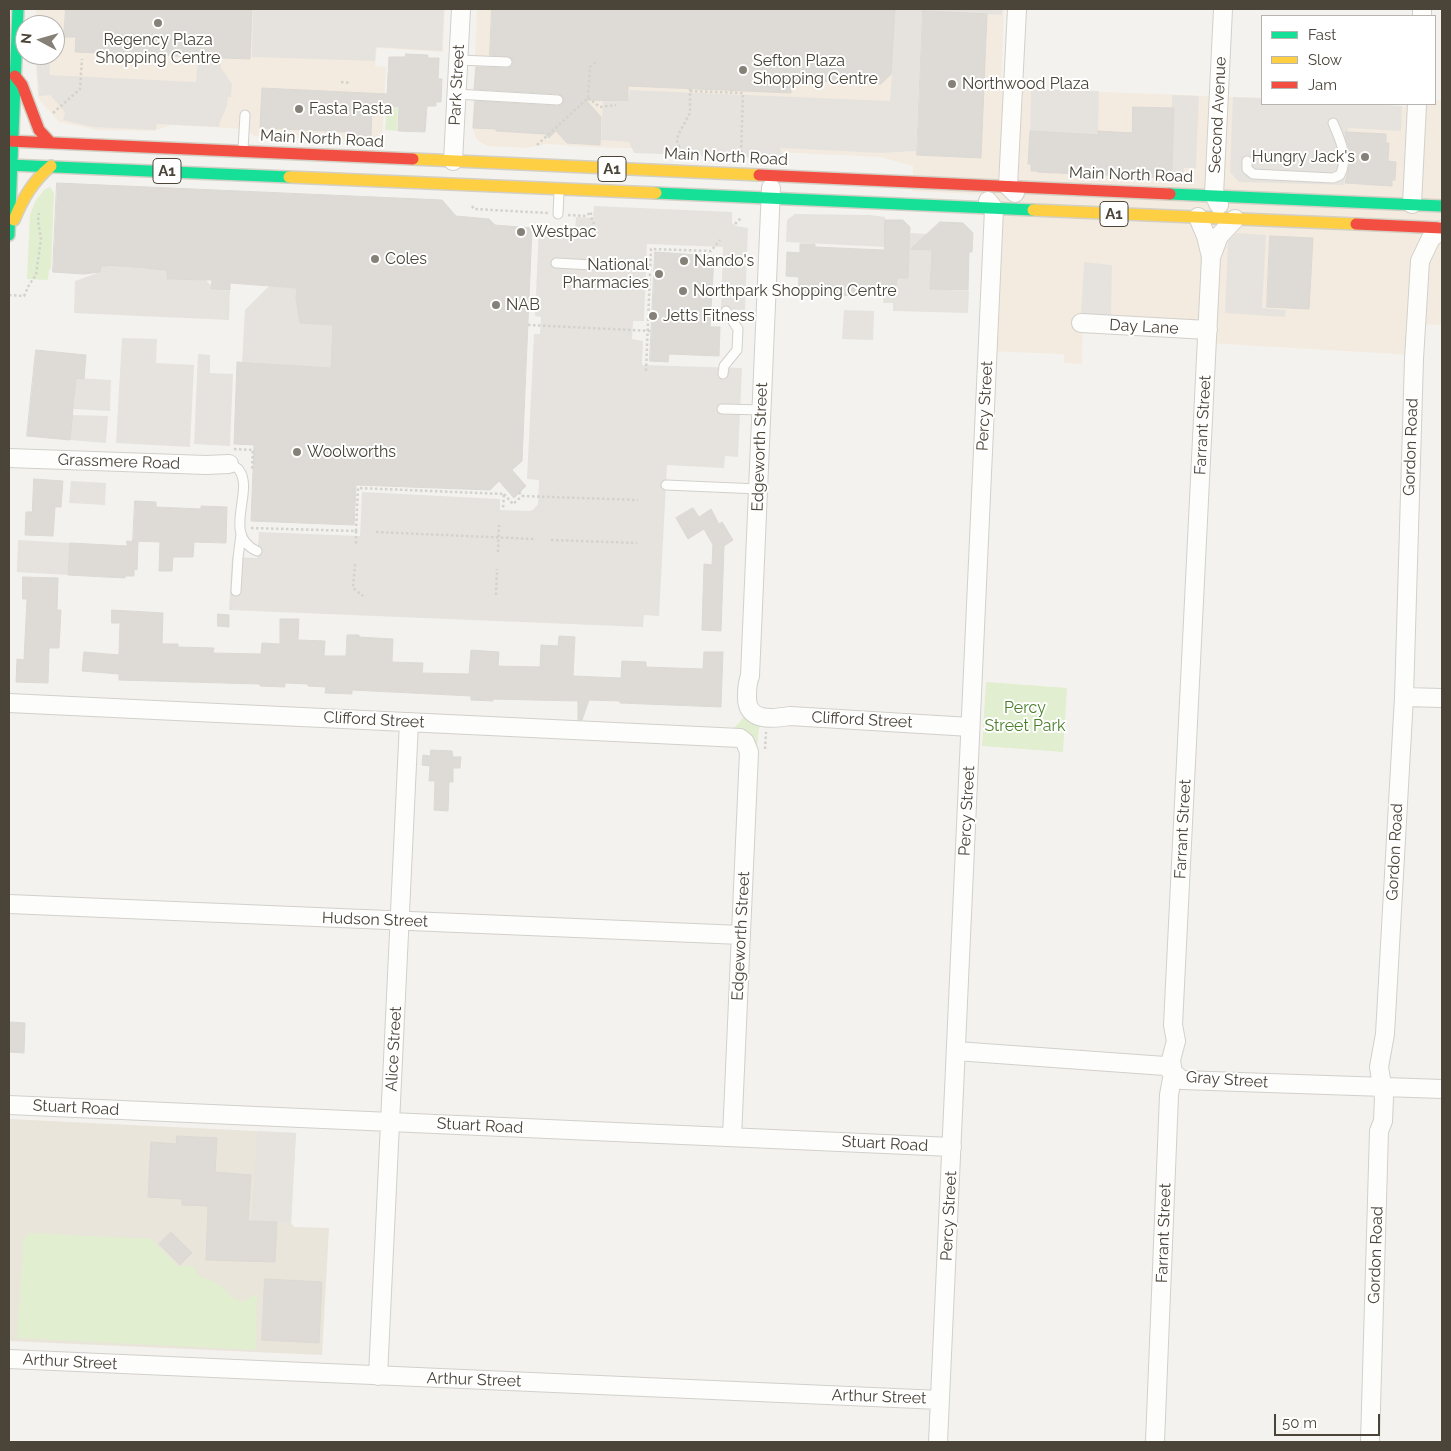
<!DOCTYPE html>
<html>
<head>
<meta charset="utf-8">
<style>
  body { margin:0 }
  #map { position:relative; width:1451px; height:1451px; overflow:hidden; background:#f4f2ee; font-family:Raleway,sans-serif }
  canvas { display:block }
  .frame { position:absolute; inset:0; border:10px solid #4b4439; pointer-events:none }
  .legend { position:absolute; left:1261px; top:15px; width:175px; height:90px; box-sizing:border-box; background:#fff; border:1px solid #b7b4b0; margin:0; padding:6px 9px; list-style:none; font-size:15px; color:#4b4439 }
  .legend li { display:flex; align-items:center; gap:10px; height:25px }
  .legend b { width:25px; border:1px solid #b7b4b0 }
  .north { position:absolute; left:15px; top:15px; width:50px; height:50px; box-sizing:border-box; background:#fff; border:1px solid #b7b4b0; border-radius:50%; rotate:276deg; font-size:14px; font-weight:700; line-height:20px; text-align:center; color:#4b4439 }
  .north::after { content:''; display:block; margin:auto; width:18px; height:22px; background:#868178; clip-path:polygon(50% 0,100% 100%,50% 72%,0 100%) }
  .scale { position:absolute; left:1274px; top:1414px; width:106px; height:22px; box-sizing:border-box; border:2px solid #4b4439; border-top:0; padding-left:6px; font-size:15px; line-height:18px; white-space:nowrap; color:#4b4439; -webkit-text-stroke:4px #fff; paint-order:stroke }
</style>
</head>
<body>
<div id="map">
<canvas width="1451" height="1451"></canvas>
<div class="frame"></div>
<ul class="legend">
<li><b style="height:6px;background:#16e098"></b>Fast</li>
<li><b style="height:6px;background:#ffcf43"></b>Slow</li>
<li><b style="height:6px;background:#f24e42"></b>Jam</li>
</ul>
<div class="north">N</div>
<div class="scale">50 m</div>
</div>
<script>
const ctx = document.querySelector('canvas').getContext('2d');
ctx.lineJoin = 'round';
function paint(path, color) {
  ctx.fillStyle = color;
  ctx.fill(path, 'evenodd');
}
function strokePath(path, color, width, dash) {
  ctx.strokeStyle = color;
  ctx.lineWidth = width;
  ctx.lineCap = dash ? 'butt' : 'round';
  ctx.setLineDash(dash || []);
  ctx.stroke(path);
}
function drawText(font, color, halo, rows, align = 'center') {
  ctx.font = font + ' Raleway,sans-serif';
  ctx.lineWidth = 4;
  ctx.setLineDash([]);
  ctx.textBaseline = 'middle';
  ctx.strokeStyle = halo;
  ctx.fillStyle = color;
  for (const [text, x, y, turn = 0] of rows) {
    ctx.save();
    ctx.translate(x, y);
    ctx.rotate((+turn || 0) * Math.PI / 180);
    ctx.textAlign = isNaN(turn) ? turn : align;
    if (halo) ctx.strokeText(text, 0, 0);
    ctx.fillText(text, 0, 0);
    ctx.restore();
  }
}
paint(new Path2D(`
  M36,9H445L443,52L377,48L375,66L386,67L382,142L255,136L243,129L172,125L154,131L97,130L59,122L38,98L35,55H55V25H35Z
  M477,9H1004L1001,88L1262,98V104H1363L1416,107V104H1435V100H1442V325L1416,324L1414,355L1207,343L1208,334L1083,327L1082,364L1064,363V354L987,351L994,195L912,191L913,166L880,157L795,153L589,147L546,144L526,148L487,146L477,140L472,128Z`), '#f3ebdf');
paint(new Path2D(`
  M9,1119L296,1133L291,1223L294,1227L329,1228L322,1355L9,1341Z`), '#eae5da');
paint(new Path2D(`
  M387,107L398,108L397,131L385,130Z
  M50,187L54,193L51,268L49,270L48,280L27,279L30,214L36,200L45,189Z
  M986,682L1067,688L1063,752L982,746Z
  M744,716L764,723L759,728L757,746C752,736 744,730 732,729L739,723Z
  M29,1233L151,1239L178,1266H194L197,1275L215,1282L226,1290L231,1297L243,1302L257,1293L256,1350L17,1338L23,1239Z`), '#e1eecf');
paint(new Path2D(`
  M253,9H444L442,51L376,47L375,61L252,57Z
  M495,9H613V29L893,46L895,9H1002V15L922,11L916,151L881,153L780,148L784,159L634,153L629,142L601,140L603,101L628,102L630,90L890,101L892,74L881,84L737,77L495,11Z
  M36,55H49L50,75L196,82L198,58L221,59V68L232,84L231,97H228L227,106L220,122L219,127L157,124L156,130L92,127L63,120L65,112L50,95L39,96Z
  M1031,89L1099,91L1098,135L1030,131Z
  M1172,95L1199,96L1196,168H1184V177H1172L1174,109L1172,108Z
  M1233,97L1262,98V104H1364L1402,106L1401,131L1348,128L1344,185L1239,182L1230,172Z
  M594,206L732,212V223L736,226L748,228L745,310L721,309L723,247L647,244L644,321H633L632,339L643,341L642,365L742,368L738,457L725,456L724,468L667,465L659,616L644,615L643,627L229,610L232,557L257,558L259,532L360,536L362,492L500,499V510L530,511L534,509L538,504L539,480L527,479L534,334H540L541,317L535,316L539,227L575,229L576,217L593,218Z
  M795,214L870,215L885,217L884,247L786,242L787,220Z
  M910,233L927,234L926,250H932L930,289L969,291L968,313L893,311V303H883L884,277L908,278Z
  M1237,233L1266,235L1262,308L1286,310L1285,317L1225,313L1228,241Z
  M109,251L118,252L119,266L149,269L168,251L167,279L206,280L211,285V289L230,291L229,320L74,313L75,281L100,272L101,266H107Z
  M1084,262L1112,265L1111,319L1081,317Z
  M269,286L297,288L296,299L300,323L333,325L331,368L242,362L245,310Z
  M844,310L874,311L873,340L842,339Z
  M122,338L157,339L156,363L194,365L190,447L116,443Z
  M198,354L210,355V373L233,374L230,446L194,444Z
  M75,378L111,380L110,411L74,409Z
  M72,415L108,416L106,443L70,440Z
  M71,481L106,483L105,505L69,503Z
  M18,540L70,543L68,575L17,572Z
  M257,1131L296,1133L291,1223L251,1222Z`), '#e6e3df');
const building = new Path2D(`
  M66,9H252L250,59L75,52L76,37H64Z
  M492,9H895L891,74L881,84L791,80V93L628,86V101L586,100L601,117L600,145L567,143L556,131L549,138L545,134L496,131V129L473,128L475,101L558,106L561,105L564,101L563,97L558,94L474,89L476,67L507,68L512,66L513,63L512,59L510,57L490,55Z
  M923,11L987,14L981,158L917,155Z
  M406,54L428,55V58H439L438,79H442L441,102H436V106H427L425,132L398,131L399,107L372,106L371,136L348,135V132L260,128L262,88L387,94L389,57H405Z
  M1133,107L1174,108L1172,170L1169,178L1037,172V171H1031V164H1028L1030,131L1098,135V131L1132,133Z
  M1346,132L1386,134V143H1389L1388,161L1396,162L1395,180H1392V186L1345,183L1350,162L1349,148L1346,139Z
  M57,183L442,200L456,216L489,219L495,225L532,228L522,461L512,470L526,486L514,498L499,481L490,490L356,485L354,525L251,521L254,445L234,444L237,362L331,368L333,325L300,323L296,299L297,288L230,283V290L211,289L212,280L167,279V270L108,265V266H101L100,272L84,274L53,272Z
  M885,220H903L910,227L908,278H897L896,286L863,285V296L798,294L799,277L786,276L787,252L800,253V244H815V247L884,250Z
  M940,222L963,223L973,233L972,252H969L968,290L930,289L932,250L911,249Z
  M1270,236L1313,238L1309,309L1267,307Z
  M655,252L714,256L710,327H720L719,356L669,354L668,362L650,361Z
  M36,350L86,355L84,379L76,378L70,440L27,436Z
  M34,479L63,481L61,507H55L53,536L25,535L26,512H32Z
  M135,501L156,502V507L201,509V506L227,507L226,543L194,542L193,557H173L172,571H159L160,542L133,541Z
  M693,508L699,517L711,509L719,524L722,522L733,540L724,546L721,631L702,630L704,564L712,565L713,545L704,529L688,539L676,518Z
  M127,541L138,542L137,570L134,569V576H125V578L68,575L70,543L127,546Z
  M23,577L58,578L57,610H61L59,648H49L48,683L16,682L17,659L24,660L27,599H23Z
  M112,610L163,613L162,644H178V647L214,648L213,653L261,654L262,643L280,644V619H299L298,640L325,641L324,656H346L347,635H359V637L393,639L392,662L423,663L422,673L469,674L471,650L499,652L498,666L540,667L541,645L558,646L559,636L575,637L573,676L621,678L622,661L646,662V667L703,669L704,652H723L721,707L620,703V701L589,700L582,720H578V701L493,699V701L471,700V696L352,690V694L325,693L326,687L308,686V684L285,683V687L260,686V684L119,680V674L82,671L84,652L119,655L120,623H112Z
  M218,614L229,615V627L218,626Z
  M431,750L452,751L453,757H461L460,768H453V782H449L448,811L434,810L435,781H429L430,766L422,765L423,755L430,756Z
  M9,1022L25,1023L24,1053L9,1052Z
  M177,1136L217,1138L215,1172L251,1175L248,1221L277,1222L275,1262L206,1260L208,1206L182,1205V1199L148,1197L151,1142L176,1144Z
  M171,1232L192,1253L180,1265L159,1244Z
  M265,1279L322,1282L319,1343L262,1340Z`);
paint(building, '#dedbd6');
strokePath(building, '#dcd9d4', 1);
const lane = new Path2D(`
  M458,60L507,62
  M456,94L558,100
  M243,149L245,115
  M1247,161V169L1253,174L1333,178L1340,175C1349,158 1340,139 1333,123
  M558,214L559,192
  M556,263L592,265
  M723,374L724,366L737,350L738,329L726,311
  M722,409L762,410
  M229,464C233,466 237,467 239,470C255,491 221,535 257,551
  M666,485L759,489
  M236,591L238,558L241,534`);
const street = new Path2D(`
  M1422,16V9
  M453,161L461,9
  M771,188L750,676C747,683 747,689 747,696C746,722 772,719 790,716L970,727
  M1015,193L1008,186L1017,9
  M1412,204L1417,104
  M1219,205L1214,195L1223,9
  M1211,257L1219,236L1235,219
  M1081,323L1208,330
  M9,458L206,465L229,464
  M1404,697L1442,698
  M9,703L740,738L745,742L749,752L732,1137
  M9,904L741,935
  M956,1051L1165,1066L1182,1080L1442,1089
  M9,1105L952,1147
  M9,1359L940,1400
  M378,1376L409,722
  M938,1442L994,209L988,201
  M1155,1442L1169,1095L1173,1073L1171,1060L1176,1041L1173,1025L1211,257L1206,236L1198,217
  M1370,1442L1379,1131L1383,1121L1384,1098L1379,1067L1385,1034L1404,697L1414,359L1420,261L1431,238L1442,230`);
const fast = new Path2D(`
  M9,165L289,177
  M656,193L1033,210
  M1170,194L1442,206
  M9,235L18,9`);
const slow = new Path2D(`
  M413,159L759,175
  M289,177L656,193
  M1033,210L1356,224
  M14,220C23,198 33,181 51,166`);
const jam = new Path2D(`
  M15,76L22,85L39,130L51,143
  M9,141L413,159
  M759,175L1170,194
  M1356,224L1442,228`);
strokePath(lane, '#d2d0cb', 11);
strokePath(street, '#d2d0cb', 20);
strokePath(fast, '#d3cfc5', 14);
strokePath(slow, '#d3cfc5', 14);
strokePath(jam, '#d3cfc5', 14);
strokePath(new Path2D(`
  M341,82L350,83
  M690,91L743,93L741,154
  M588,98L600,107L616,105
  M53,113L80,89L82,59
  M537,145L588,98L590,67L596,62
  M681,152L677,141L678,135L690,113V89
  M472,206L474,209L548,213
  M568,215L586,216L591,212V217L594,224
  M735,224L741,218
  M9,295L24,296L29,285L36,275L41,239L38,221L39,213
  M528,325L652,331
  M646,371L651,249L711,251L720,240
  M234,449L253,450L252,471
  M519,492L522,496L638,500
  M504,494L513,504L522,496
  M251,528L356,531V545
  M356,531L358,488L504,494L503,508
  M376,532L534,539
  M551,540L637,543
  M498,552L499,525
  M355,564L353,588L363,596
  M496,595L497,569
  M765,749L766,732`), '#d3d2cc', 2.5, [2.5, 2.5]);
strokePath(lane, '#fdfdfc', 9);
strokePath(street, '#fdfdfc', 18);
strokePath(fast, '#16e098', 11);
strokePath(slow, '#ffcf43', 11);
strokePath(jam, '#f24e42', 11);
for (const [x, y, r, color] of [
  [158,23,5,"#868178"],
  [743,70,5,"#868178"],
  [952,84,5,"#868178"],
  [299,109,5,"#868178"],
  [1365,157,5,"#868178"],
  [521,232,5,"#868178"],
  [375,259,5,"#868178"],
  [684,261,5,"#868178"],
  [659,274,5,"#868178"],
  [683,291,5,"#868178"],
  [496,305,5,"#868178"],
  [653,316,5,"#868178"],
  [297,452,5,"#868178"]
]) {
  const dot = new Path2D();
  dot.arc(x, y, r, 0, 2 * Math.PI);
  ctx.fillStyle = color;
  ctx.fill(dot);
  strokePath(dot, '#fff', 2);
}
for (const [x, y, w] of [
  [612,169,28],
  [167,171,28],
  [1114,214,28]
]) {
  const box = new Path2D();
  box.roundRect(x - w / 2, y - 12.5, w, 25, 4);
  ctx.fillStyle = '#fff';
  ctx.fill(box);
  strokePath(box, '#4b4439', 1);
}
drawText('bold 15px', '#4b4439', null, [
  ["A1",612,169],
  ["A1",167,171],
  ["A1",1114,214]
]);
drawText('16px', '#4b4439', '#fff', [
  ["Regency Plaza",158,40,"center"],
  ["Shopping Centre",158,58,"center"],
  ["Sefton Plaza",753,61],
  ["Shopping Centre",753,79],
  ["Northwood Plaza",962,84],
  ["Fasta Pasta",309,109],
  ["Hungry Jack's",1355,157,"right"],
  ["Westpac",531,232],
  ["Coles",385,259],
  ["Nando's",694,261],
  ["National",649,265,"right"],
  ["Pharmacies",649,283,"right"],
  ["Northpark Shopping Centre",693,291],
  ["NAB",506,305],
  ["Jetts Fitness",663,316],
  ["Woolworths",307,452]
], 'left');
drawText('16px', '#4b4439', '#fff', [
  ["Park Street",457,85,-87],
  ["Second Avenue",1218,115,-87],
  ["Main North Road",322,139,3],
  ["Main North Road",726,157,3],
  ["Main North Road",1131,175,2],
  ["Day Lane",1144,327,3],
  ["Percy Street",985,406,-87],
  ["Farrant Street",1203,425,-87],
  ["Edgeworth Street",760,447,-88],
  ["Gordon Road",1411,447,-88],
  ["Grassmere Road",119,462,2],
  ["Clifford Street",374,720,3],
  ["Clifford Street",862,720,3],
  ["Percy Street",967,811,-87],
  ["Farrant Street",1183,829,-87],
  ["Gordon Road",1395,852,-87],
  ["Hudson Street",375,920,2],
  ["Edgeworth Street",741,936,-87],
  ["Alice Street",394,1049,-87],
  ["Gray Street",1227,1080,4],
  ["Stuart Road",76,1108,3],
  ["Stuart Road",480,1126,3],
  ["Stuart Road",885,1144,3],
  ["Percy Street",949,1216,-87],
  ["Farrant Street",1164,1233,-88],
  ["Gordon Road",1376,1255,-88],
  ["Arthur Street",70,1362,3],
  ["Arthur Street",474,1380,2],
  ["Arthur Street",879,1397,2]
]);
drawText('16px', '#4a7f2a', '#fff', [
  ["Percy",1025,708],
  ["Street Park",1025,726]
]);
</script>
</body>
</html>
